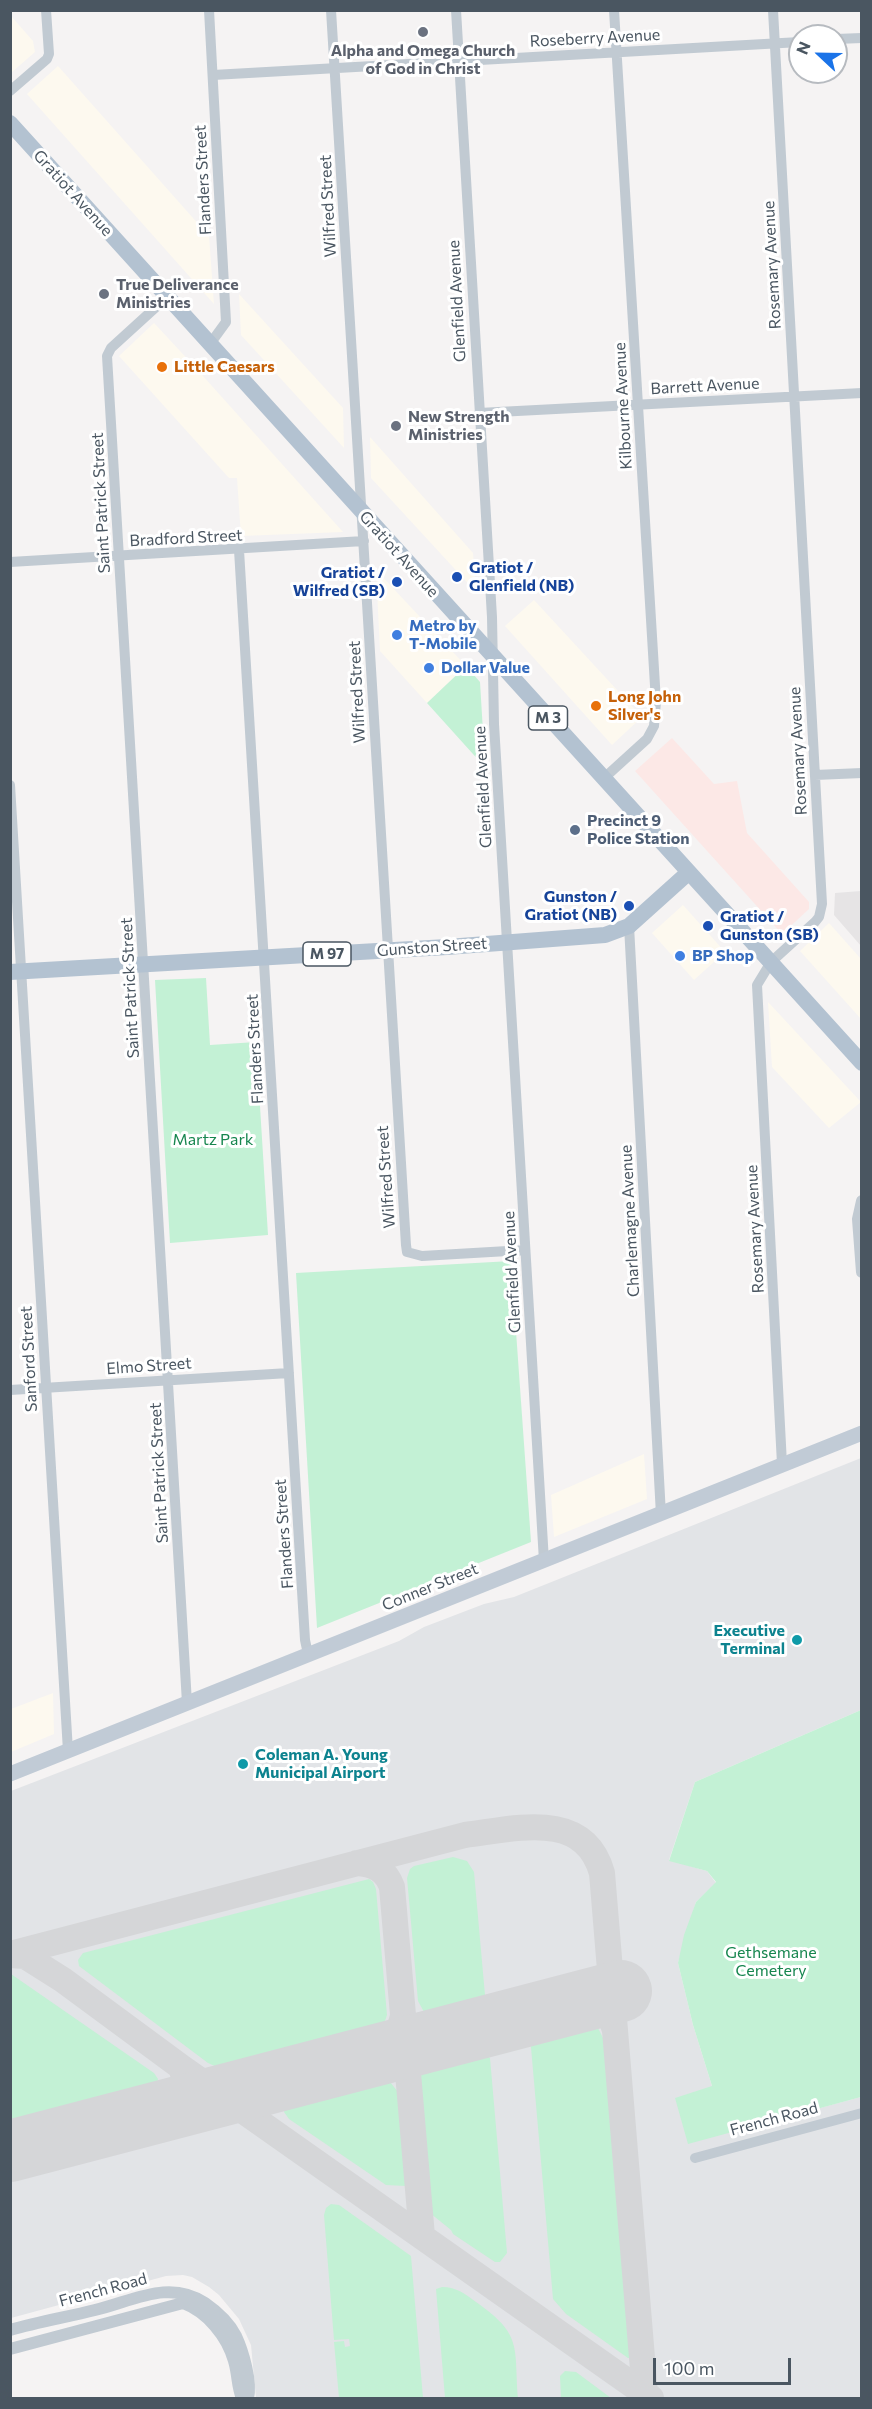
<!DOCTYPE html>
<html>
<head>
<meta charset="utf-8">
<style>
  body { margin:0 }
  #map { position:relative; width:872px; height:2409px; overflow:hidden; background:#f5f3f3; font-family:Commissioner,sans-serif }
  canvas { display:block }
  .frame { position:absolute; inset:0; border:12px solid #4a5661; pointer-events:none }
  .north { position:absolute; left:788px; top:24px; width:60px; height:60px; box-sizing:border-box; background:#fff; border:2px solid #b7bbc0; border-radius:50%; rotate:292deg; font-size:16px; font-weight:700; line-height:24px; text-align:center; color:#4a5661 }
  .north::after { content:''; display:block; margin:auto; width:21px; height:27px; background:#1a73e8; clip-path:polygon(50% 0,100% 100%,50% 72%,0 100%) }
  .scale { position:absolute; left:653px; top:2358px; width:138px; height:27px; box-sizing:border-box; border:3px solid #4a5661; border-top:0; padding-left:8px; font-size:18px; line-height:21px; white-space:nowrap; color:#4a5661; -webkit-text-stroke:4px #fff; paint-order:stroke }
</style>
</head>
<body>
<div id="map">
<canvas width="872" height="2409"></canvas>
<div class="frame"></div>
<div class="north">N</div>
<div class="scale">100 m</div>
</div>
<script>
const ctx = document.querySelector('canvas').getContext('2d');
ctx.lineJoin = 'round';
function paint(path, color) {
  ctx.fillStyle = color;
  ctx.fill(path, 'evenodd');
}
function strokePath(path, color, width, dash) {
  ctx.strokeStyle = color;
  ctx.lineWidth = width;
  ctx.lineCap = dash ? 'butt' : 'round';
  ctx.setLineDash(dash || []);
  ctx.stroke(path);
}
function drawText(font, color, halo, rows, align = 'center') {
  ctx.font = font + ' Commissioner,sans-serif';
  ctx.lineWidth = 6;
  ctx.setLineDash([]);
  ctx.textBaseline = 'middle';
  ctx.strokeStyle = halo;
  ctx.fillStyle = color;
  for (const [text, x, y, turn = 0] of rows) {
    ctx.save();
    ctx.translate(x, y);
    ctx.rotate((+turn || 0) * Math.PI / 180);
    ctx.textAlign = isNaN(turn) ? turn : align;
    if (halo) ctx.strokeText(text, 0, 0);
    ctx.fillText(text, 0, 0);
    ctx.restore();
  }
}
paint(new Path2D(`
  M11,16L33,41L35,52L11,73Z
  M58,66L209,236L214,304L27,94Z
  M239,294L343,408L344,448L241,335Z
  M154,323L194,366L343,532L241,536L237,478H229L119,356Z
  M370,437L473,553L476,592L371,478Z
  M376,570L466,666L427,703L380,651Z
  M534,600L642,717L612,745L505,626Z
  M683,905L725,952L694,980L652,933Z
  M829,923L861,959V1019L800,951Z
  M768,1002L861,1102L829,1128L772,1067Z
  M644,1454L647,1499L554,1537L551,1495Z
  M53,1693L54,1734L11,1752V1709Z`), '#fdf9ef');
paint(new Path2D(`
  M861,891H862L861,946L834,915L835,893Z`), '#e6e4e5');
paint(new Path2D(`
  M672,738L714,784L737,781L747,833L809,902V909L782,934L635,771Z`), '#fce8e6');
paint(new Path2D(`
  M861,1458V1710L695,1782L669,1860L707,1871L716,1883L696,1902L678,1963L693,2025L712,2086L688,2143L861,2097V2398H256L251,2345L239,2319L219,2295L209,2287L192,2277L183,2275L166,2276L11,2318V1791L399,1641L424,1627L484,1604L514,1597Z`), '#e2e4e7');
paint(new Path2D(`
  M466,666L480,682L485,765L482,764L427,703Z
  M206,978L210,1045L256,1042L268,1235L170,1243L155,980Z
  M511,1261L531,1542L317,1628L296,1273Z
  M861,1710V2097L688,2144L675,2098L712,2086L693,2025L678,1963L684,1935L696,1902L716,1882L707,1871L669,1861L695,1782Z
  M453,1857L467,1861L474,1872L485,1995L475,2008L437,2017L424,2012L418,2001L407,1878L410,1869L414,1866Z
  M369,1879L373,1882L376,1889L387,2015L383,2027L373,2034L235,2070L234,2068H219L208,2063L79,1966L78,1960L83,1953Z
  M11,1974L154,2073L158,2079L156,2091L11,2129Z
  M585,2023L598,2028L605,2042L630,2345L631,2358H628L566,2314L553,2299L530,2036Z
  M481,2050L490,2058L507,2253L500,2262H495L453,2234L451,2230L430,2213L419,2082C423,2058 461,2056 481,2050Z
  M377,2079L390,2082L398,2092L406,2186L386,2185L289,2119L284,2112L285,2105L289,2100Z
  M331,2204L339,2205L411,2256L423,2398H339L334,2342L344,2341L345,2347L350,2346L349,2339L334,2340L324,2215L326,2208Z
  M442,2287C457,2287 465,2294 476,2302C523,2335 514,2346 518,2398H445L436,2289Z
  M565,2371L576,2372L611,2398H561L560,2376Z`), '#c3f1d5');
strokePath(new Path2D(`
  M357,1863C374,1864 386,1870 392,1887L422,2236
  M10,1954L465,1835C515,1829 584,1809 602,1873L645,2394
  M10,1955L25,1956L63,1980L181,2067L651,2398
  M585,2000C603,2004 610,2014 615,2030
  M356,2059C380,2052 398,2041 403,2016
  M140,2117C164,2109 193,2100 181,2067`), '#d5d6d8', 26);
strokePath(new Path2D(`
  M10,2151L621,1991`), '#d5d6d8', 62);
strokePath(new Path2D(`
  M209,10L226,322L210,344
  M331,10L406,1245L407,1252L422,1256L525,1250
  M456,10L492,617L494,724L544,1561
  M773,10L822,904L819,917L815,922L771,962L757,985L782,1464
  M836,39L862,38
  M213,75L800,42
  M10,91L47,59L49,54L46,10
  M167,297L111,348L107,356L187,1703
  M479,413L862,393
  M239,550L305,1640L308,1654
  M10,562L364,541
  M815,775L862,773
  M603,779L647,739L654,726L656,702L614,10
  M10,785L68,1751
  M629,926L661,1515
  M10,1390L289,1373
  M695,2158L862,2113`), '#c1cad2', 10);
strokePath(new Path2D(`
  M862,1201L858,1219L862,1272
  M10,2330C38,2322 67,2317 95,2310C133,2301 169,2279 205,2303C218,2312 229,2322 236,2336C243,2351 252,2382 248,2398
  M10,2349L183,2303C207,2312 227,2336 234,2361C238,2374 237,2387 242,2398`), '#c1cad2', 12);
strokePath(new Path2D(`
  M10,1774L862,1433`), '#c1cbd6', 15);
strokePath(new Path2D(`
  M10,123L862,1063
  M10,972L447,947L605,935L629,926L688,873`), '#b3c2d1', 16);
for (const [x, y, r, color] of [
  [423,32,6,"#6b7280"],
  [104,294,6,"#6b7280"],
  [162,367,6,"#e8710a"],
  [396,426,6,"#6b7280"],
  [457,577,6,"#1a4fb4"],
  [397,582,6,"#1a4fb4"],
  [397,635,6,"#3f7fe0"],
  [429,668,6,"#3f7fe0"],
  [596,706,6,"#e8710a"],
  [575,830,6,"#5c6f8a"],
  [629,906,6,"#1a4fb4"],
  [708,926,6,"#1a4fb4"],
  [680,956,6,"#3f7fe0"],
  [797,1640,6,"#0f9aa8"],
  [243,1764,6,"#0f9aa8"]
]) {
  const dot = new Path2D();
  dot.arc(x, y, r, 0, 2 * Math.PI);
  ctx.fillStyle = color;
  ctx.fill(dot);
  strokePath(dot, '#fff', 2);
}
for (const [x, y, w] of [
  [548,718,39],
  [327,954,48]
]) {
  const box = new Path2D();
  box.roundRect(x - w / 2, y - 12, w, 24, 4.5);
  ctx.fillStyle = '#fff';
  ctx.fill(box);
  strokePath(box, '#4a5661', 1.5);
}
drawText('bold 15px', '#4a5661', null, [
  ["M 3",548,718],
  ["M 97",327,954]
]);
drawText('16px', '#4a5661', '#fff', [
  ["Roseberry Avenue",595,38,-3],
  ["Flanders Street",203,180,-93],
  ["Gratiot Avenue",73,193,48],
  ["Wilfred Street",328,206,-93],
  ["Rosemary Avenue",772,265,-93],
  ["Glenfield Avenue",457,301,-93],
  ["Barrett Avenue",705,386,-3],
  ["Kilbourne Avenue",623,406,-93],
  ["Saint Patrick Street",101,503,-93],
  ["Bradford Street",186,538,-3],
  ["Gratiot Avenue",399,554,48],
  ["Wilfred Street",357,692,-93],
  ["Rosemary Avenue",798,751,-93],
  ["Glenfield Avenue",483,787,-93],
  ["Gunston Street",432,947,-4],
  ["Saint Patrick Street",130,988,-93],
  ["Flanders Street",255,1049,-93],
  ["Wilfred Street",386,1177,-94],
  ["Charlemagne Avenue",630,1221,-93],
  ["Rosemary Avenue",755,1229,-93],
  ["Glenfield Avenue",512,1272,-93],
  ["Sanford Street",29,1359,-93],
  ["Elmo Street",149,1366,-4],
  ["Saint Patrick Street",159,1473,-93],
  ["Flanders Street",284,1534,-94],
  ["Conner Street",430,1587,-22],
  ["French Road",774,2119,-15],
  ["French Road",103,2290,-15]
]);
drawText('bold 16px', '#5b616d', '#fff', [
  ["Alpha and Omega Church",423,51,"center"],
  ["of God in Christ",423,69,"center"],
  ["True Deliverance",116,285],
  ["Ministries",116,303],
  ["New Strength",408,417],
  ["Ministries",408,435]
], 'left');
drawText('bold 16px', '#c56008', '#fff', [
  ["Little Caesars",174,367],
  ["Long John",608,697],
  ["Silver's",608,715]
], 'left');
drawText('bold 16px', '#164399', '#fff', [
  ["Gratiot /",469,568],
  ["Glenfield (NB)",469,586],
  ["Gratiot /",385,573,"right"],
  ["Wilfred (SB)",385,591,"right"],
  ["Gunston /",617,897,"right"],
  ["Gratiot (NB)",617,915,"right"],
  ["Gratiot /",720,917],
  ["Gunston (SB)",720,935]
], 'left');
drawText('bold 16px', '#366cbe', '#fff', [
  ["Metro by",409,626],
  ["T-Mobile",409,644],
  ["Dollar Value",441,668],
  ["BP Shop",692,956]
], 'left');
drawText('bold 16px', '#4e5e75', '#fff', [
  ["Precinct 9",587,821],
  ["Police Station",587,839]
], 'left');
drawText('16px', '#17864f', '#fff', [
  ["Martz Park",213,1140],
  ["Gethsemane",771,1953],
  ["Cemetery",771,1971]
]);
drawText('bold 16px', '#0d838f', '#fff', [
  ["Executive",785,1631],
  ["Terminal",785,1649],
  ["Coleman A. Young",255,1755,"left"],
  ["Municipal Airport",255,1773,"left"]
], 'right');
</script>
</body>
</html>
